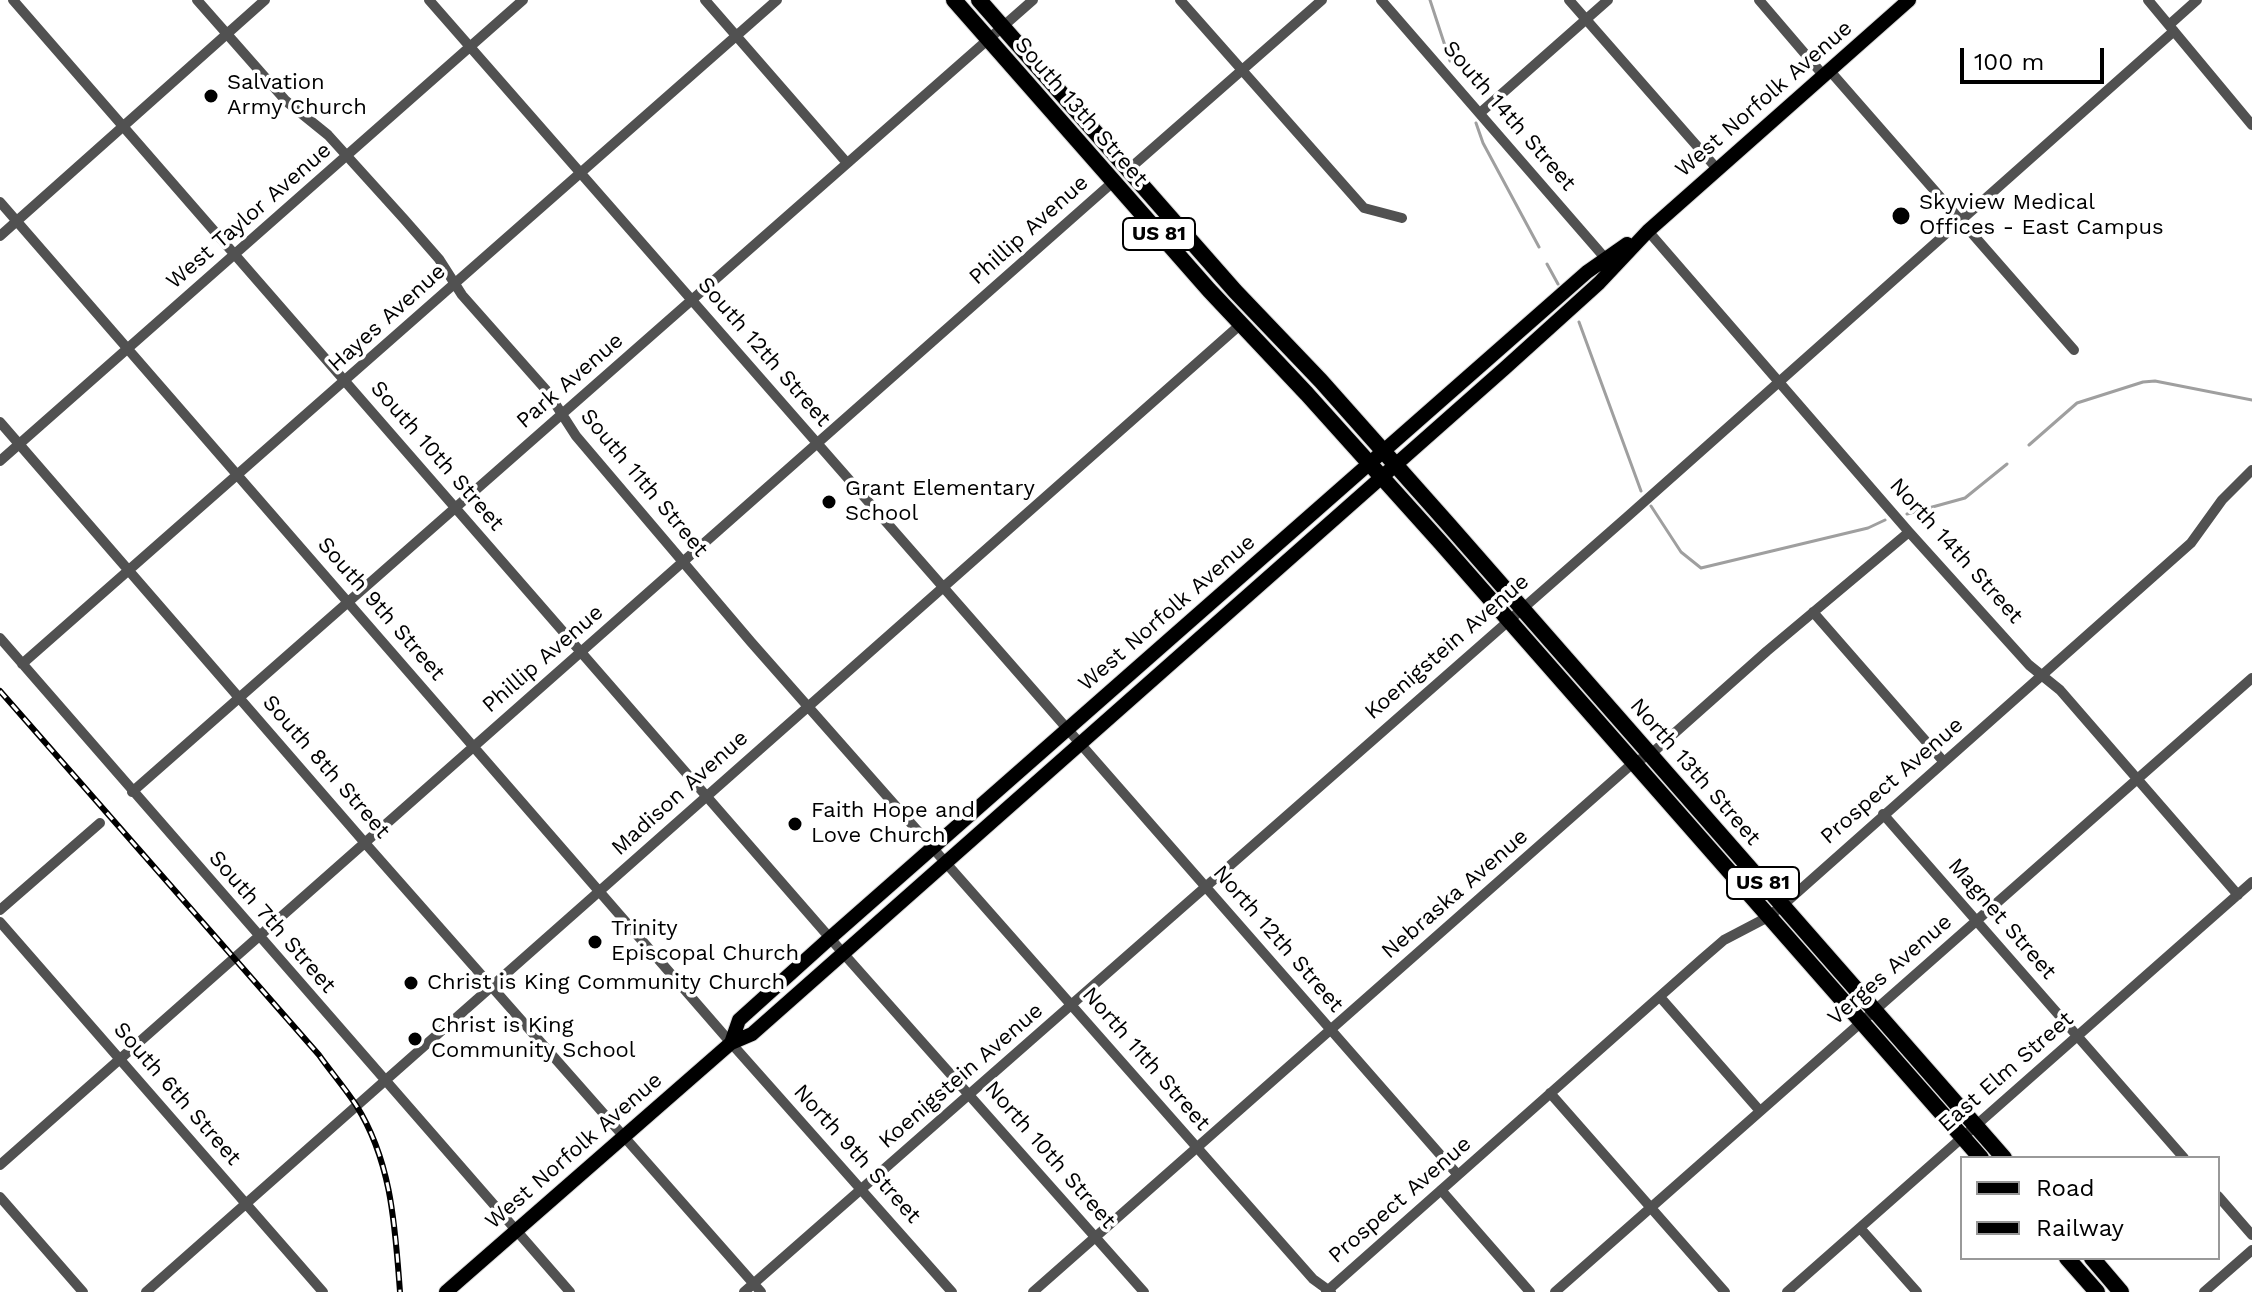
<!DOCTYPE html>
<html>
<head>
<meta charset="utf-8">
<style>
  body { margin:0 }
  #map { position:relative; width:2252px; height:1292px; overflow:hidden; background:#fff; font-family:"Work Sans",sans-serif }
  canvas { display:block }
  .legend { position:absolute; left:1960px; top:1156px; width:260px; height:104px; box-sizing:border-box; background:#fff; border:2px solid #999; margin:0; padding:10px 14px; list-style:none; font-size:24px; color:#000 }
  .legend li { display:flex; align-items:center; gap:16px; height:40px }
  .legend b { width:40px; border:2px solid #999 }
  .scale { position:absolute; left:1960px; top:48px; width:144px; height:36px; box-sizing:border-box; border:4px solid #000; border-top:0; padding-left:10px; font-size:24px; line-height:28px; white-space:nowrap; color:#000; -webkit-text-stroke:6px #fff; paint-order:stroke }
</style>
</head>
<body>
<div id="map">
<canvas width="2252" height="1292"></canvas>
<ul class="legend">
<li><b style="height:10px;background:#000"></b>Road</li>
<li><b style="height:10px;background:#000"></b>Railway</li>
</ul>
<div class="scale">100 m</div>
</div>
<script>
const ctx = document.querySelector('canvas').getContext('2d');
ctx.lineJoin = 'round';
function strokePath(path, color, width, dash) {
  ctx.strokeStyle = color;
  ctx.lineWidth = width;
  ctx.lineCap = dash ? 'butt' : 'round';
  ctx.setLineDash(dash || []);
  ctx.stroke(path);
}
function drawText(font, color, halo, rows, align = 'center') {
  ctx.font = font + ' "Work Sans",sans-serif';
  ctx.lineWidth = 7;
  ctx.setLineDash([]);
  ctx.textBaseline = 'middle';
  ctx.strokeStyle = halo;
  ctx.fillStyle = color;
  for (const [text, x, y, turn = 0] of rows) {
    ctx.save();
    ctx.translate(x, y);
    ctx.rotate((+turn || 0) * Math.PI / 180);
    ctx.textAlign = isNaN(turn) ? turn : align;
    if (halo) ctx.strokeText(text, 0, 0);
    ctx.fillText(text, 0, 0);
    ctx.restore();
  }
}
strokePath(new Path2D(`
  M1430,0L1450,61
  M1476,123L1483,143L1539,247
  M1547,264L1558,284
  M1579,322L1641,491
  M2029,445L2077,403L2143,382L2155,381L2252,400
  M1651,506L1681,552L1701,568L1868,528L1885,520
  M1907,514L1965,498L2007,464`), '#9f9f9f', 3);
const major = new Path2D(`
  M731,1043L739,1020L830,938L1587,272L1627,244
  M446,1292L731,1043L752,1034L1505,368L1599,283L1648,231L1909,0`);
const highway = new Path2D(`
  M954,0L1209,290L1307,394L1441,543L1981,1158
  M979,0L1235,291L1321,381L1449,525L2004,1158
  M2067,1258L2097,1292
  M2092,1258L2121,1292`);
strokePath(major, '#dbdbdb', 16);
strokePath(highway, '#dbdbdb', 18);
strokePath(new Path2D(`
  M13,0L843,953L1144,1292
  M197,0L286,101L328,135L404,219L439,259L462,295L547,391L576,436L751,642L1313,1279L1331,1292
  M429,0L1458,1175
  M705,0L847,163
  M1180,0L1364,208L1402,218
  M1381,0L1605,258
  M1569,0L1718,170
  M1759,0L1824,76
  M2148,0L2252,125
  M2169,25L2197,0
  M1830,71L2074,350
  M1480,113L1608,0
  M1128,170L1322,0
  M0,202L731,1043L952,1292
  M1648,231L1909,532L2029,665L2060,690L2238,895
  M0,236L265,0
  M0,422L365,843L761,1292
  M0,461L523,0
  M1813,612L1944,762
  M0,638L570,1292
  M22,664L777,0
  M132,792L1033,0
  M1883,814L2184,1158
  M0,910L100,823
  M0,922L323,1292
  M1660,997L1760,1111
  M1550,1093L1725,1292
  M0,1165L1113,182
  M1441,1190L1530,1292
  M2218,1196L2252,1235
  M0,1197L83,1292
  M1860,1228L1917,1292
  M146,1292L1241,324
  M744,1292L1627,517L2174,31
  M1033,1292L1633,763L1651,754L1767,651L1909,532
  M1326,1292L1702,959L1724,940L1768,917L1783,905L2191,543L2222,500L2252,470
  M1555,1292L2252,678
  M1787,1292L2252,882
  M2204,1292L2252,1250`), '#515151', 10);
strokePath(major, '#000', 14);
strokePath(highway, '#000', 16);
const rail = new Path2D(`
  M0,691L319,1055C331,1072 345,1088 356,1105C392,1162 395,1227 400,1292`);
strokePath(rail, '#000', 6);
strokePath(rail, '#fff', 3, [9]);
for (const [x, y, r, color] of [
  [211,96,8,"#000"],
  [1901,216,10,"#000"],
  [829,502,8,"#000"],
  [795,824,8,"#000"],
  [595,942,8,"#000"],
  [411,983,8,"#000"],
  [415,1039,8,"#000"]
]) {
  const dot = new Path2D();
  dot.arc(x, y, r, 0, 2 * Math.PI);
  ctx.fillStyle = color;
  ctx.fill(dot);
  strokePath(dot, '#fff', 3);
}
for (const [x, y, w] of [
  [1159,234,72],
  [1763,883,72]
]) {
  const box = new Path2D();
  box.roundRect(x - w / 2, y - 16, w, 32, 6);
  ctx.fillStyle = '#fff';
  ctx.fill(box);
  strokePath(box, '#000', 2);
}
drawText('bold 20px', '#000', null, [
  ["US 81",1159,234],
  ["US 81",1763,883]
]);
drawText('22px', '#000', '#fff', [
  ["Salvation",227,83],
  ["Army Church",227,108],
  ["Skyview Medical",1919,203],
  ["Offices - East Campus",1919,228],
  ["Grant Elementary",845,489],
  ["School",845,514],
  ["Faith Hope and",811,811],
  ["Love Church",811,836],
  ["Trinity",611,929],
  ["Episcopal Church",611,954],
  ["Christ is King Community Church",427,983],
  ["Christ is King",431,1026],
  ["Community School",431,1051]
], 'left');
drawText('22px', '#000', '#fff', [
  ["West Norfolk Avenue",1764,99,-41],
  ["South 13th Street",1081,112,49],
  ["South 14th Street",1509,116,49],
  ["West Taylor Avenue",249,216,-41],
  ["Phillip Avenue",1029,230,-42],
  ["Hayes Avenue",387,318,-42],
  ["South 12th Street",764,352,49],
  ["Park Avenue",570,381,-41],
  ["South 10th Street",437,456,49],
  ["South 11th Street",644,483,50],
  ["North 14th Street",1956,551,48],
  ["South 9th Street",381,609,49],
  ["West Norfolk Avenue",1167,613,-41],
  ["Koenigstein Avenue",1447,647,-41],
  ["Phillip Avenue",543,659,-41],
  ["South 8th Street",326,767,49],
  ["North 13th Street",1695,772,49],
  ["Prospect Avenue",1892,781,-41],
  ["Madison Avenue",680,793,-42],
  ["Nebraska Avenue",1455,894,-41],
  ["Magnet Street",2002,919,49],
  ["South 7th Street",272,922,49],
  ["North 12th Street",1278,939,49],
  ["Verges Avenue",1890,970,-41],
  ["North 11th Street",1146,1059,49],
  ["East Elm Street",2006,1072,-41],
  ["Koenigstein Avenue",961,1076,-41],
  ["South 6th Street",177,1094,49],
  ["West Norfolk Avenue",574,1151,-41],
  ["North 9th Street",857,1154,48],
  ["North 10th Street",1050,1155,49],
  ["Prospect Avenue",1400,1200,-41]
]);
</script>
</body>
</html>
